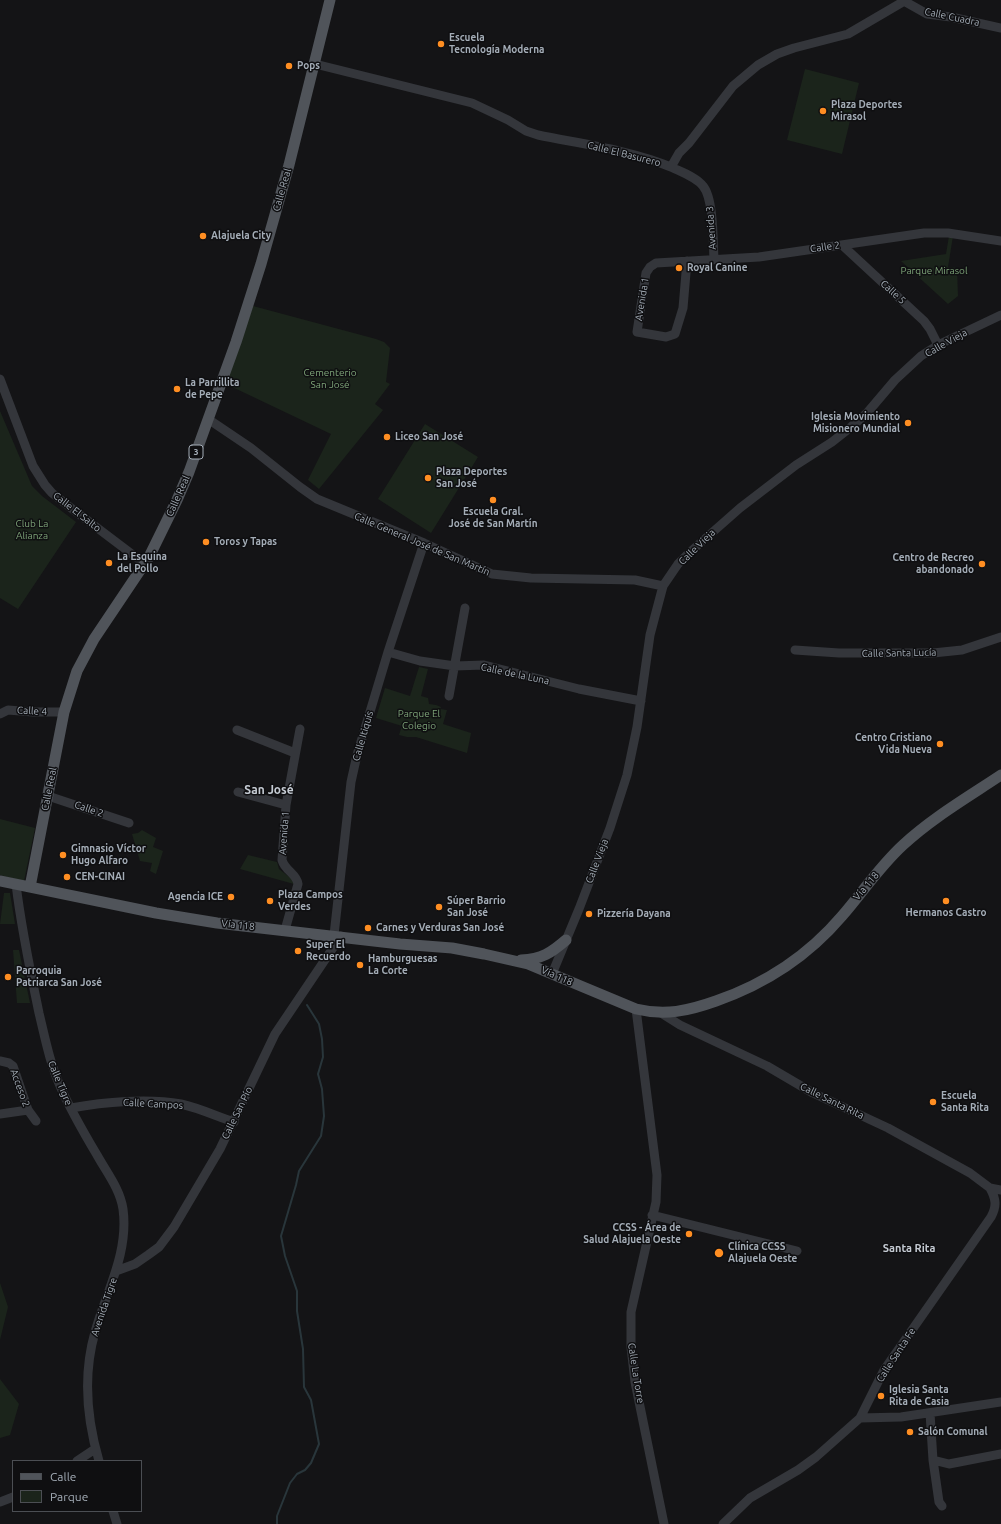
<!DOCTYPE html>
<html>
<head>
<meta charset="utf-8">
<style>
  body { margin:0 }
  #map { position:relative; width:1001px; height:1524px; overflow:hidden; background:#141416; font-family:Ubuntu,sans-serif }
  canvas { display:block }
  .legend { position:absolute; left:12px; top:1460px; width:130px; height:52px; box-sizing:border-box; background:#0f0f11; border:1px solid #4b4e53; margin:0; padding:5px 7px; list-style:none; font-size:12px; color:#a4adb7 }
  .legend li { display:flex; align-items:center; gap:8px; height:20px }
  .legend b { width:20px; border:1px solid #4b4e53 }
</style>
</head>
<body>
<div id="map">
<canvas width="1001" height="1524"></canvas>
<ul class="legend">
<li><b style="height:5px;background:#50545a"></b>Calle</li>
<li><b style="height:11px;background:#1b241b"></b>Parque</li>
</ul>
</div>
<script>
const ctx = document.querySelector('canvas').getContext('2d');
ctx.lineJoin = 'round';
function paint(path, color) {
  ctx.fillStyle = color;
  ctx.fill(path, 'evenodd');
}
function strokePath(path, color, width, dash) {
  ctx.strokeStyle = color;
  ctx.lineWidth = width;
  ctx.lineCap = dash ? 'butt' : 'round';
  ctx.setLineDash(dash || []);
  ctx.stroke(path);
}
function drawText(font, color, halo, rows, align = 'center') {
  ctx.font = font + ' Ubuntu,sans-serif';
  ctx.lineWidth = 3;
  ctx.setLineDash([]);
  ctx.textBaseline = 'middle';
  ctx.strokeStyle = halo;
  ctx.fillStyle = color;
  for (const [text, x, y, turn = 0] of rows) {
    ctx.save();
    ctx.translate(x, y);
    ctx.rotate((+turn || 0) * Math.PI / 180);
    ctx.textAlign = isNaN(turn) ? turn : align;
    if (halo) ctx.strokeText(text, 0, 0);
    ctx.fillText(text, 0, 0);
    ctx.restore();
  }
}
paint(new Path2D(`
  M805,69L859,83L842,154L787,140Z
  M949,236H953L948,267L957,268L958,296L948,304L901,261L946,254Z
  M253,306L376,339L384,342L390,348L386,382L390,384L375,404L383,410L319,489L308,480L331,434L226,384Z
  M0,411L32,486L42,496L76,522L18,609L0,598Z
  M425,424L478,457L431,533L378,499Z
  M419,667L428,669L421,696L428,698L429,704L436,705L441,707L440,709L447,710L443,724L471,733L467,753L416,737H407L399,735L402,726L376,718L385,688L410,696Z
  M0,819L35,828L24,881L0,875Z
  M142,830L156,838L153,847L163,851L156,874L150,871L152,863L140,861L132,834L138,833Z
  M248,855L277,862L279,869L293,880L294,884L240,869Z
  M4,893H10L15,924H0Z
  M13,950H19L30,1003H17Z
  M0,1283L8,1307L0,1340Z
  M0,1379L19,1404L10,1435L0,1438Z`), '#1b241b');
strokePath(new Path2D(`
  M277,1524V1516L290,1483L297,1474L305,1470L311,1463L319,1444L311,1400L304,1387L303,1349L297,1311V1291L285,1256L281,1236L296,1185L299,1171L321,1136L324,1116L322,1089L318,1074L323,1057L322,1039L319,1024L307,1005`), '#29363b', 2);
strokePath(new Path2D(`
  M904,1L927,14L951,17L1001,28
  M315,64L472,103L508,120L526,131L538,135C582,144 630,150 671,167L679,153L689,143L733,86L758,65L777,54L794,48L848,34L906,0
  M671,167C681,172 696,177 703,186C714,199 713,243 714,260
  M842,245L924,321L930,329L938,345
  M687,261L683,308L675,334L666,337L637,332L646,273L650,267L656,263L759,257L924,233H948L1001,241
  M0,379L33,466L45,485L52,493L71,508L145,564
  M208,419L251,448L300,487L317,499L424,543L492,574L531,578L635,580L663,586
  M795,650L839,653H933L962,650L1001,637
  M388,652L420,661L455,666L484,665L579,689L641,701
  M449,696L465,608
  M0,714L8,710L33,712H64
  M237,730L295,753
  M238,792L286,805
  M48,796L129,823
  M16,884C21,927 30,970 39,1013C45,1038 50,1064 61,1088C71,1111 84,1133 97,1155C107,1173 120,1189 123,1209C129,1253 106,1292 95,1332C83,1374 87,1420 99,1461
  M285,930L298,884C297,874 285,871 282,860L286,805L300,729
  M334,935L351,782L357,755L388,652L424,543
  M552,974L579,909L610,828L627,775L637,727L650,635L663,586L678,564L689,553L740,508L796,465L832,442L851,427L867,413L895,380L921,356L938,345L1001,315
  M636,1009L657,1175L656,1202L631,1312V1347L635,1382L664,1524
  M661,1013L680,1025L767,1066L813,1093L888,1128L970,1173L990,1188L1001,1190
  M0,1061L9,1063L13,1066L28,1110L36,1121
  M71,1108C104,1102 148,1098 181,1104C199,1108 216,1116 234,1122
  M0,1114L28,1110
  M652,1215L797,1251
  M116,1271L135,1264L148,1255L159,1247L174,1227L220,1149L275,1034L341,936
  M930,1413L933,1460L939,1502L942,1506
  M860,1418L901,1417L1001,1402
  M933,1460L949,1464L1001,1454
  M77,1461L95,1449
  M0,1502L13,1497
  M113,1511L117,1524
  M723,1524L750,1498L798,1470L816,1457L860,1418L884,1370L991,1217C997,1206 996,1199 990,1188`), '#34363b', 9);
strokePath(new Path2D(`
  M0,881L156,913L217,923L400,944L452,948L484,954L528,964L636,1009C665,1016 688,1011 716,1001C765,984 808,956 842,916C862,893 880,866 903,845C932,818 968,797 1001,775
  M30,887L64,712L77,671L94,639L149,557L177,500L189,472L236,342L261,264L289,165L330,0
  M521,960C542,959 551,953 566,940`), '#50545a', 11);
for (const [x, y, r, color] of [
  [441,44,4,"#ff8e22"],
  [289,66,4,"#ff8e22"],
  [823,111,4,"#ff8e22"],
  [203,236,4,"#ff8e22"],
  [679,268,4,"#ff8e22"],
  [177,389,4,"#ff8e22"],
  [908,423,4,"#ff8e22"],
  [387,437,4,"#ff8e22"],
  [428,478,4,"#ff8e22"],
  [493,500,4,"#ff8e22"],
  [206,542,4,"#ff8e22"],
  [109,563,4,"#ff8e22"],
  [982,564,4,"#ff8e22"],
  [940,744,4,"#ff8e22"],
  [63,855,4,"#ff8e22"],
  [67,877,4,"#ff8e22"],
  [231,897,4,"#ff8e22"],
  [270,901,4,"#ff8e22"],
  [946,901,4,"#ff8e22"],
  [439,907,4,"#ff8e22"],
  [589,914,4,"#ff8e22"],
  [368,928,4,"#ff8e22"],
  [298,951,4,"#ff8e22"],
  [360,965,4,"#ff8e22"],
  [8,977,4,"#ff8e22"],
  [933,1102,4,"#ff8e22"],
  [689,1234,4,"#ff8e22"],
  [719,1253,5,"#ff8e22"],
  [881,1396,4,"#ff8e22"],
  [910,1432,4,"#ff8e22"]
]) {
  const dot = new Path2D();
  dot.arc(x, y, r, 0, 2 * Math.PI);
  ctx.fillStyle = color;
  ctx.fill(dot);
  strokePath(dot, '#0f0f11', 1.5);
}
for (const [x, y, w] of [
  [196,452,14]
]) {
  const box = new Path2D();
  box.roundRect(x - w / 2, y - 7, w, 14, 3);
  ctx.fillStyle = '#0f0f11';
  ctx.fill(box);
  strokePath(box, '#a4adb7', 1);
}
drawText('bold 9px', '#a4adb7', null, [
  ["3",196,452]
]);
drawText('10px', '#a4adb7', '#0f0f11', [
  ["Calle Cuadra",952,17,12],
  ["Calle El Basurero",624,154,14],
  ["Calle Real",282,190,-74],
  ["Avenida 3",711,228,-94],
  ["Calle 2",825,247,-8],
  ["Calle 5",893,292,42],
  ["Avenida 1",642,299,-81],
  ["Calle Vieja",946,343,-29],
  ["Calle Real",178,496,-66],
  ["Calle El Salto",77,512,38],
  ["Calle General José de San Martín",422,544,23],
  ["Calle Vieja",697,547,-44],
  ["Calle Santa Lucía",899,653,-1],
  ["Calle de la Luna",515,674,12],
  ["Calle 4",32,711,3],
  ["Calle Itiquís",363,736,-74],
  ["Calle Real",49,789,-79],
  ["Calle 2",89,809,19],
  ["Avenida 1",284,833,-86],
  ["Calle Vieja",597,861,-69],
  ["Vía 118",866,886,-50],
  ["Vía 118",238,925,6],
  ["Vía 118",557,976,24],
  ["Calle Tigre",60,1083,67],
  ["Acceso 2",20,1088,70],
  ["Calle Santa Rita",832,1101,26],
  ["Calle Campos",153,1104,3],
  ["Calle San Pío",237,1113,-64],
  ["Avenida Tigre",104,1307,-71],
  ["Calle Santa Fe",896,1355,-57],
  ["Calle La Torre",636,1373,81]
]);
drawText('bold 10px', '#a4adb7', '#0f0f11', [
  ["Escuela",449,38],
  ["Tecnología Moderna",449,50],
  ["Pops",297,66],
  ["Plaza Deportes",831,105],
  ["Mirasol",831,117],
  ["Alajuela City",211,236],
  ["Royal Canine",687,268],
  ["La Parrillita",185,383],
  ["de Pepe",185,395],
  ["Iglesia Movimiento",900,417,"right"],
  ["Misionero Mundial",900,429,"right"],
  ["Liceo San José",395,437],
  ["Plaza Deportes",436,472],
  ["San José",436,484],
  ["Escuela Gral.",493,512,"center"],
  ["José de San Martín",493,524,"center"],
  ["Toros y Tapas",214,542],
  ["La Esquina",117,557],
  ["del Pollo",117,569],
  ["Centro de Recreo",974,558,"right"],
  ["abandonado",974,570,"right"],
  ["Centro Cristiano",932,738,"right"],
  ["Vida Nueva",932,750,"right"],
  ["Gimnasio Víctor",71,849],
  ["Hugo Alfaro",71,861],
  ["CEN-CINAI",75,877],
  ["Plaza Campos",278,895],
  ["Verdes",278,907],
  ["Agencia ICE",223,897,"right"],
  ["Súper Barrio",447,901],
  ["San José",447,913],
  ["Hermanos Castro",946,913,"center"],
  ["Pizzería Dayana",597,914],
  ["Carnes y Verduras San José",376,928],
  ["Super El",306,945],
  ["Recuerdo",306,957],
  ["Hamburguesas",368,959],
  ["La Corte",368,971],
  ["Parroquia",16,971],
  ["Patriarca San José",16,983],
  ["Escuela",941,1096],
  ["Santa Rita",941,1108],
  ["CCSS - Área de",681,1228,"right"],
  ["Salud Alajuela Oeste",681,1240,"right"],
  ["Clínica CCSS",728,1247],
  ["Alajuela Oeste",728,1259],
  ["Iglesia Santa",889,1390],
  ["Rita de Casia",889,1402],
  ["Salón Comunal",918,1432]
], 'left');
drawText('10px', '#7ea479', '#0f0f11', [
  ["Parque Mirasol",934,271],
  ["Cementerio",330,373],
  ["San José",330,385],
  ["Club La",32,524],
  ["Alianza",32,536],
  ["Parque El",419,714],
  ["Colegio",419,726]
]);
drawText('bold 11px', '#c5cbd3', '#0f0f11', [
  ["Santa Rita",909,1248]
]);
drawText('bold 12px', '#c5cbd3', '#0f0f11', [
  ["San José",269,790]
]);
</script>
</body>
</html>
